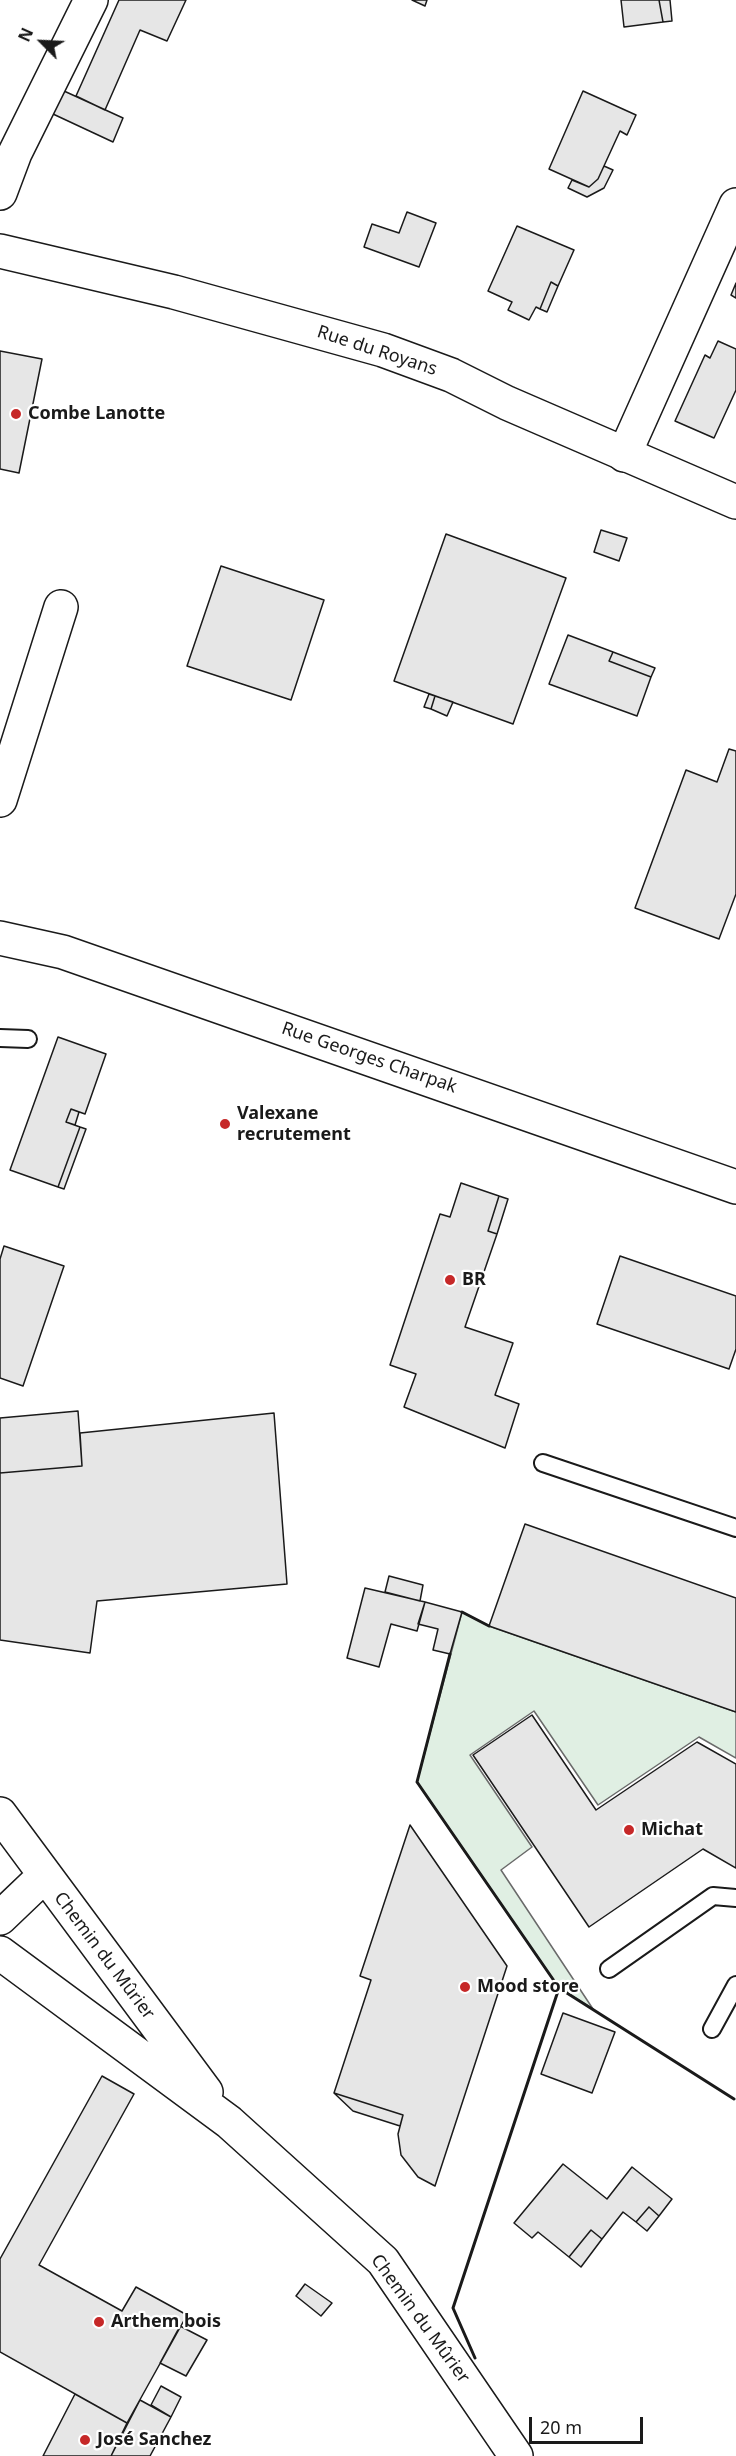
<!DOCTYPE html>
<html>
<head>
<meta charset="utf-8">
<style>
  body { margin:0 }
  #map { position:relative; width:736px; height:2456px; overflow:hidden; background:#fff; font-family:"Noto Sans",sans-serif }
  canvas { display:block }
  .north { position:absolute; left:12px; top:12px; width:60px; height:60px; -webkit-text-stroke:4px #fff; paint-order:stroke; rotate:294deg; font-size:16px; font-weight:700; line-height:24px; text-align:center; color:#1a1a1a }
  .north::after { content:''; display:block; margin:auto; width:21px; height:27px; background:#1a1a1a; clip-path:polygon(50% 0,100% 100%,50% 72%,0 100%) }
  .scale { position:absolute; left:529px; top:2417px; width:114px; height:27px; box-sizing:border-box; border:3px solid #1a1a1a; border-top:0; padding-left:8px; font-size:18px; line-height:21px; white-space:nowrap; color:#1a1a1a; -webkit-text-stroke:4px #fff; paint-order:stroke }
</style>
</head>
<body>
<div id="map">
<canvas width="736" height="2456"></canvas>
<div class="north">N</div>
<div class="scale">20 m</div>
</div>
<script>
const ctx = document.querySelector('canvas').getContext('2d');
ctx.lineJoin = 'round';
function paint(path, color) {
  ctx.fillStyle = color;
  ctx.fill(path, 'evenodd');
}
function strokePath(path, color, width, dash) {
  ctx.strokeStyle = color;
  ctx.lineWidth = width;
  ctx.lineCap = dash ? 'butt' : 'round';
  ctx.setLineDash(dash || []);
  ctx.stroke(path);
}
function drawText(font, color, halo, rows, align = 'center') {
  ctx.font = font + ' "Noto Sans",sans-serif';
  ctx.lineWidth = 4.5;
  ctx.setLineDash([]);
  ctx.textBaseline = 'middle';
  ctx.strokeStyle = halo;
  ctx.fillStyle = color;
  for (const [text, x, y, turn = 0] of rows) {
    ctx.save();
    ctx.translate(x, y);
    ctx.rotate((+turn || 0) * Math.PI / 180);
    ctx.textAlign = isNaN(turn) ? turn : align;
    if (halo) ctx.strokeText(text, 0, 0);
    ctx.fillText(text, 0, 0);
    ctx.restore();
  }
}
const green = new Path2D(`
  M462,1612L489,1626L736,1712V1758L699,1737L598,1805L534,1711L470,1755L532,1847L501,1870L593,2009L559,1988L417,1782Z`);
paint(green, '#e0efe3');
strokePath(green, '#6a6a6a', 1.5);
const building = new Path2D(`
  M119,0H186L167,41L140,30L105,110L76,96Z
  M412,0H427L425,6Z
  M621,0H659L663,22L624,27Z
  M659,0H670L672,21L663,22Z
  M64,91L123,118L113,142L53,114Z
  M583,91L636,115L627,135L620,131L598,179L589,187L549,169Z
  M604,166L613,170L604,188L587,197L568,188L572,180L589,187L598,179Z
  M407,212L436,223L419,267L364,247L372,224L399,233Z
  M517,226L574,250L558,286L551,282L540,309L536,307L529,320L508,310L512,302L488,291Z
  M551,282L558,286L547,312L540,309Z
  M736,283V298L731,295Z
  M718,341L736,349V390L714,438L675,421L705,355L710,358Z
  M0,351L42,359L19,473L0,469Z
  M601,530L627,538L619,561L594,552Z
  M446,534L566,578L513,724L394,681Z
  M221,566L324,600L291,700L187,666Z
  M568,635L613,652L609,661L651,677L637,716L549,684Z
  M613,652L655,668L651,677L609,661Z
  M429,694L435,696L431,709L424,707Z
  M435,696L453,702L447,716L431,709Z
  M729,749L736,751V894L719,939L635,908L686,770L717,782Z
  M58,1037L106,1054L85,1114L71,1109L66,1122L80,1127L58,1187L10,1170Z
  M71,1109L79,1112L75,1125L66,1122Z
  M80,1127L86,1129L64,1189L58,1187Z
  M461,1183L499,1196L488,1231L497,1234L465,1327L513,1343L495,1395L519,1404L505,1448L404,1407L416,1374L390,1365L440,1214L450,1217Z
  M499,1196L508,1199L497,1234L488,1231Z
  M4,1246L64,1266L23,1386L0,1378V1259Z
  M620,1256L736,1296V1349L729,1369L597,1324Z
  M78,1411L82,1466L0,1473V1418Z
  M274,1413L287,1584L97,1601L90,1653L0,1640V1473L82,1466L80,1433Z
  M525,1524L736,1598V1712L489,1626Z
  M389,1576L423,1585L420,1601L385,1592Z
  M365,1588L425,1602L417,1631L391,1624L379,1667L347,1658Z
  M425,1602L462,1612L450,1654L433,1650L438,1629L418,1624Z
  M532,1715L596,1810L697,1742L736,1764V1868L703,1849L589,1927L473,1755Z
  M410,1825L507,1966L435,2186L418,2177L401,2155L398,2134L403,2115L334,2093L371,1980L360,1976Z
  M563,2013L615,2032L592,2093L541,2074Z
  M102,2076L134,2094L39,2265L122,2311L136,2287L187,2315L127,2423L0,2352V2259Z
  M334,2093L403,2115L400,2126L353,2111Z
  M563,2164L607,2199L632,2167L672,2199L659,2216L649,2207L636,2222L623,2212L602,2239L591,2230L569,2257L538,2232L532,2238L514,2223Z
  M649,2207L659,2216L647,2231L636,2222Z
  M591,2230L602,2239L581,2267L569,2257Z
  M305,2284L332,2303L321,2316L296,2296Z
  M180,2326L207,2340L186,2376L160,2363Z
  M161,2386L181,2397L171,2417L151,2405Z
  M75,2394L127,2423L111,2456H43Z
  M140,2400L171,2417L150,2456H111Z`);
paint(building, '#e6e6e6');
strokePath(building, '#1a1a1a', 1.5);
const service = new Path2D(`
  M0,1038L28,1039
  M543,1463L736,1528
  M609,1969L713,1896L736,1898
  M712,2029L736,1985`);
const minor = new Path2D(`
  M0,193L15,153L91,0
  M624,455L736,205
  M0,800L61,607
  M0,938L63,952L736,1187
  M0,1814L206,2092
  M0,1918L44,1876
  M0,1953L229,2122L383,2261L516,2456`);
const tertiary = new Path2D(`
  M0,251L174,292L383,350L451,375L507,403L736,502`);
strokePath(service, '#1a1a1a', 20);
strokePath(minor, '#1a1a1a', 36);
strokePath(tertiary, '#1a1a1a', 36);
strokePath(service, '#fff', 16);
strokePath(minor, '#fff', 33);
strokePath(tertiary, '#fff', 33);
strokePath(new Path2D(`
  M462,1612L489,1626
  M450,1654L417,1782L559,1988L734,2099
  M475,2358L453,2308L559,1988`), '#1a1a1a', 3);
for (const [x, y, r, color] of [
  [16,414,6,"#c62828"],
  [225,1124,6,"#c62828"],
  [450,1280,6,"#c62828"],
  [629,1830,6,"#c62828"],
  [465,1987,6,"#c62828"],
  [99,2322,6,"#c62828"],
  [85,2440,6,"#c62828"]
]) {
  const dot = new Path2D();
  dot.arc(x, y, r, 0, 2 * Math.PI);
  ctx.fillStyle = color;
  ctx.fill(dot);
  strokePath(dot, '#fff', 2);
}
drawText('18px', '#1a1a1a', '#fff', [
  ["Rue du Royans",377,351,18],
  ["Rue Georges Charpak",369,1058,19],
  ["Chemin du Mûrier",104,1956,53],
  ["Chemin du Mûrier",420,2319,54]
]);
drawText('bold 18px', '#1a1a1a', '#fff', [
  ["Combe Lanotte",28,414],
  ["Valexane",237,1114],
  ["recrutement",237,1135],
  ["BR",462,1280],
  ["Michat",641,1830],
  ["Mood store",477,1987],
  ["Arthem bois",111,2322],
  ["José Sanchez",97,2440]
], 'left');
</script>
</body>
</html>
